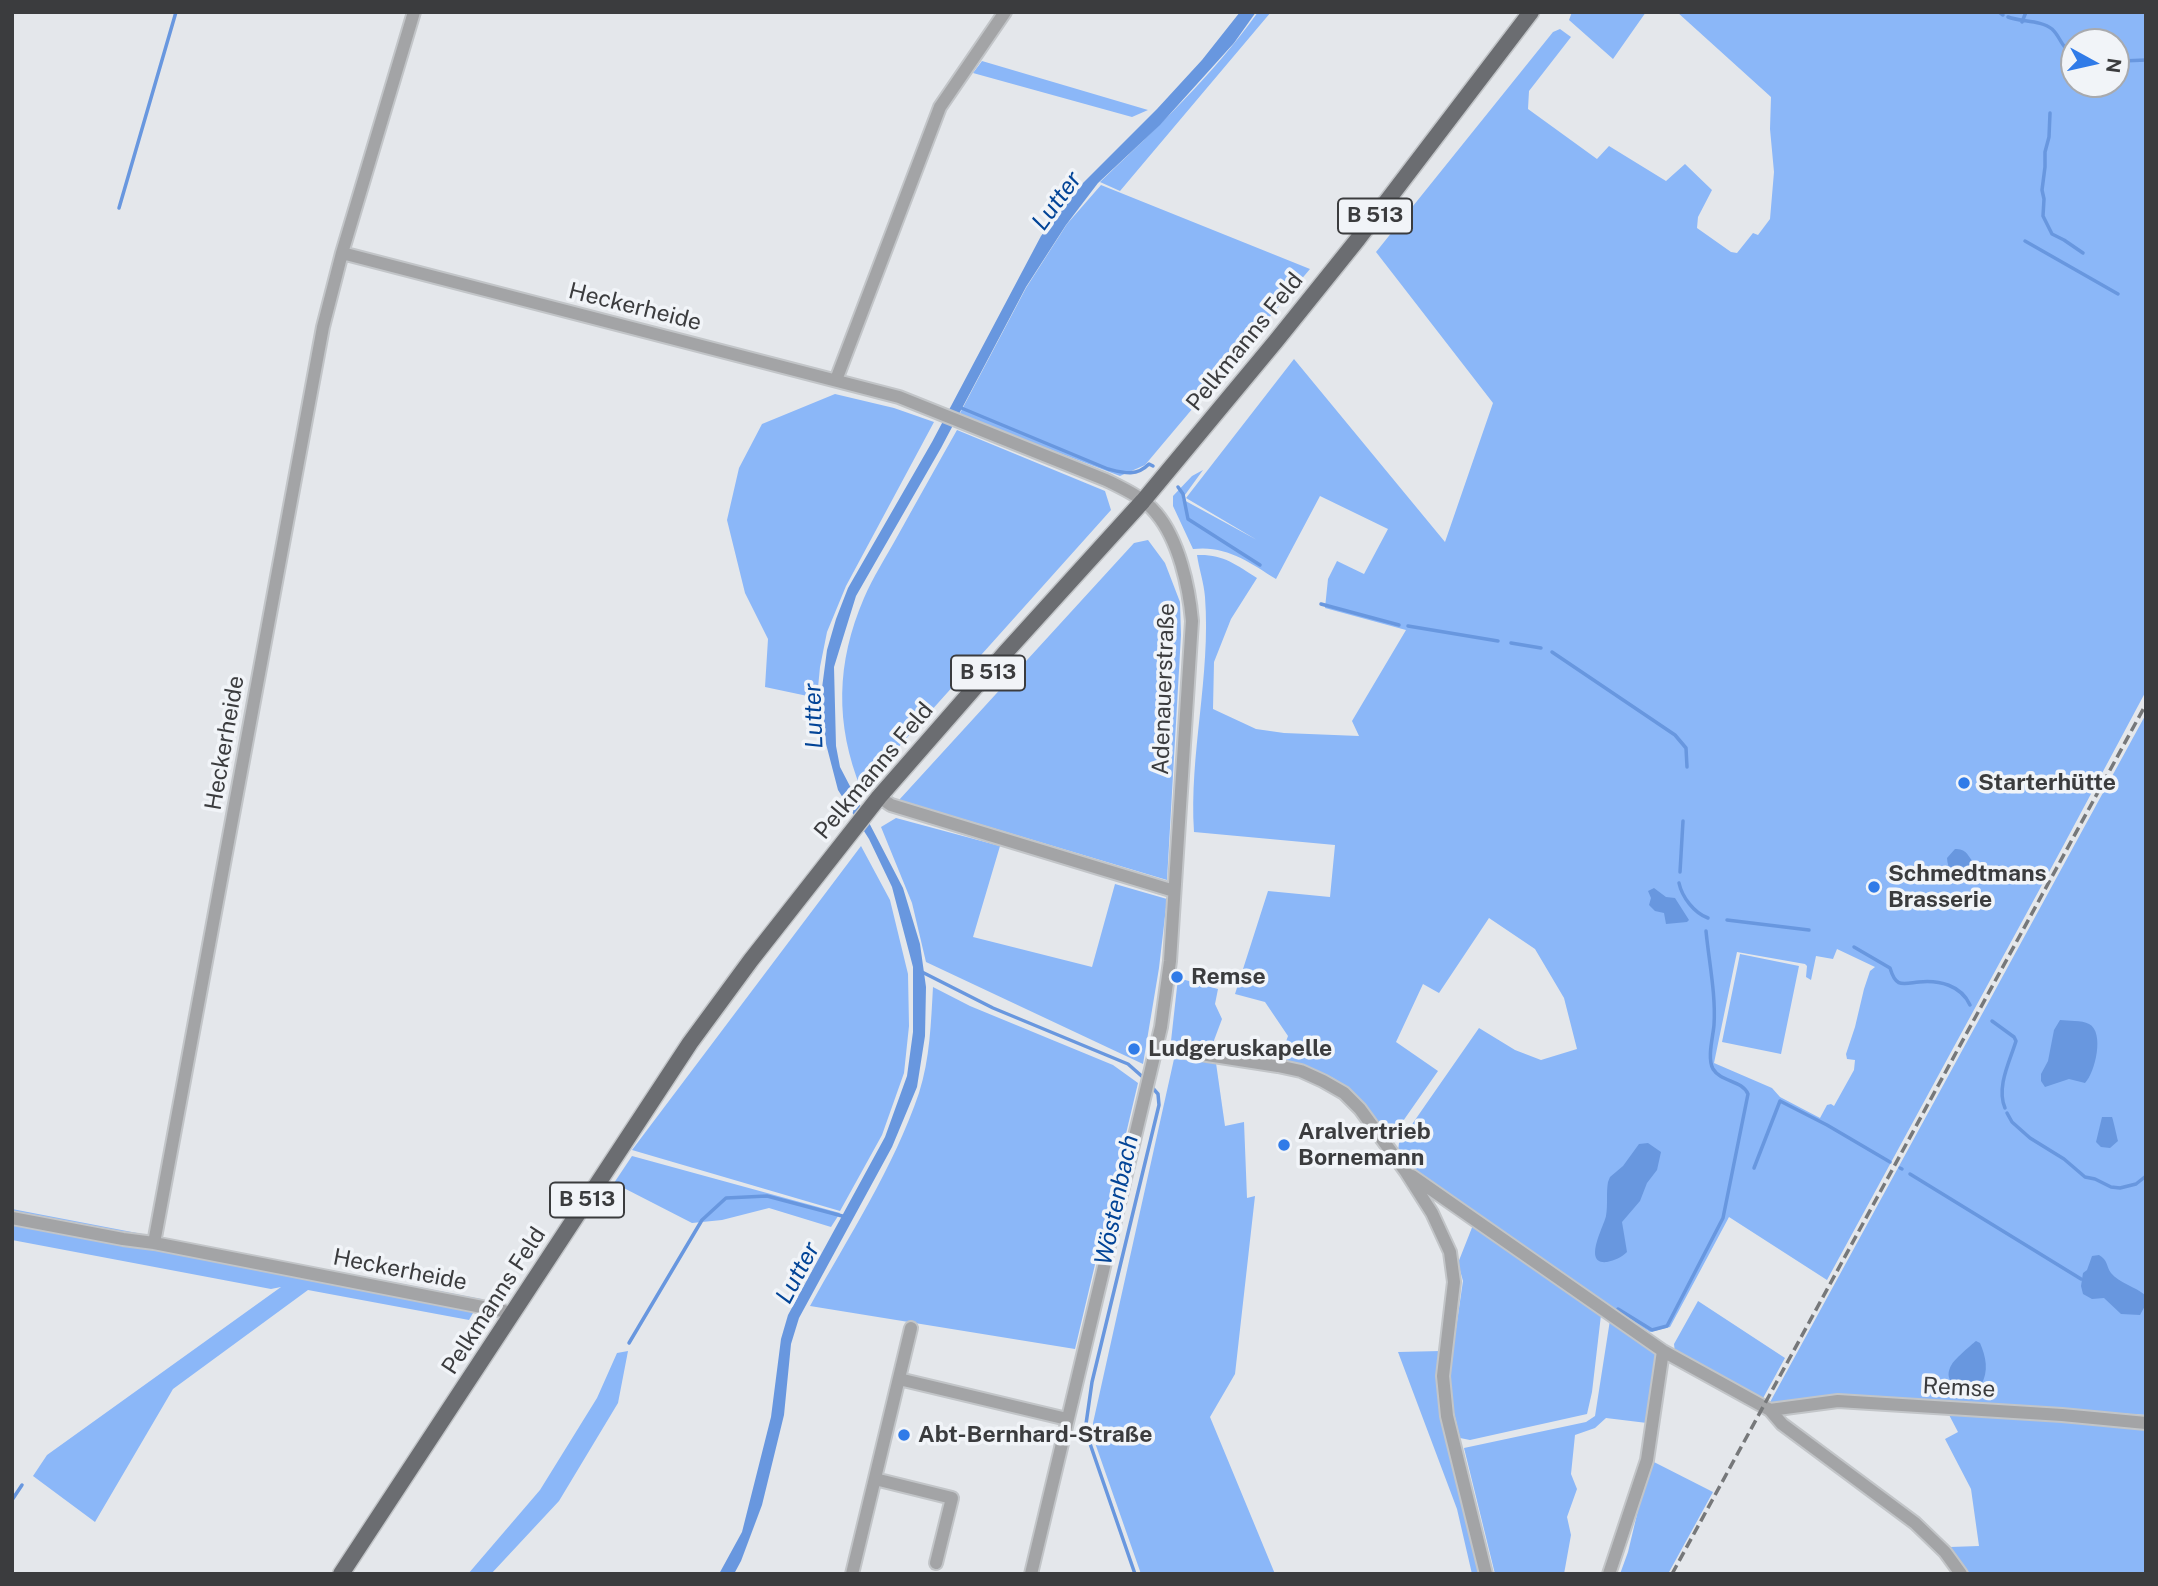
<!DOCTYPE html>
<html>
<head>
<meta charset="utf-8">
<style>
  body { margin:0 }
  #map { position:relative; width:2158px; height:1586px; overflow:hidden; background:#e4e7eb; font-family:"Public Sans",sans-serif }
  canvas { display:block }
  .frame { position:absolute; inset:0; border:14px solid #3b3c3e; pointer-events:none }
  .north { position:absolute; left:2060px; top:28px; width:70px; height:70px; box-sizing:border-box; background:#f1f4f8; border:2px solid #a8aaae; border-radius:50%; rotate:98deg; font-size:19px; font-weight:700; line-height:28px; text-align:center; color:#3b3c3e }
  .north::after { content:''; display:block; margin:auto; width:24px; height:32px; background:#307be8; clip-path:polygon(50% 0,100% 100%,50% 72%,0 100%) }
</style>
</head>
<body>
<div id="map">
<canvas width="2158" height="1586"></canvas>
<div class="frame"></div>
<div class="north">N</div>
</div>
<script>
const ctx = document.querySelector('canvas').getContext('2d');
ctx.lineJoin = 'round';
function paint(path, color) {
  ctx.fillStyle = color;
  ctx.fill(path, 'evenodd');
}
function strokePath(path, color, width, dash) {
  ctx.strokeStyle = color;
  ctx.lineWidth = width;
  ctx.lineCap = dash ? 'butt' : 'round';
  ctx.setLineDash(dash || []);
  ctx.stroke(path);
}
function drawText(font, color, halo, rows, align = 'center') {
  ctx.font = font + ' "Public Sans",sans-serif';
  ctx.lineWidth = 7;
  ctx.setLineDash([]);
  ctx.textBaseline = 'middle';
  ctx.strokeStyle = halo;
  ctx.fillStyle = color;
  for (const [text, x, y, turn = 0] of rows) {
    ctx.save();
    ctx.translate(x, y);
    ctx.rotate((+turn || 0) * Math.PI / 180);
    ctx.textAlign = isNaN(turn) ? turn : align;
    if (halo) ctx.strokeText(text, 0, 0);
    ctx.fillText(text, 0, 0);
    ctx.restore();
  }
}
paint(new Path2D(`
  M1258,12H1271L1120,191L1100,182C1156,129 1213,75 1258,12Z
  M1572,12H1646L1613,59L1569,20Z
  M1677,12H2146V691L2061,850L1827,1280L1729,1217L1670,1327L1650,1332L1611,1308L1414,1169L1398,1151L1399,1143L1479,1028L1515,1050L1541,1060L1577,1049L1564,998L1535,949L1489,918L1439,993L1423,984L1396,1042L1438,1071L1394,1134L1391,1136L1384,1132C1373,1118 1362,1103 1349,1090C1331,1072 1303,1066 1279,1061L1288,1036L1265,1002L1235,994L1268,891L1330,897L1335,845L1194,832C1189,754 1211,676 1205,597C1204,583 1199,569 1197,555C1223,554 1235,564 1257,578L1231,619L1214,662L1213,709L1256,729L1284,733L1359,736L1352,721L1406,630L1325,608L1328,579L1337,561L1364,574L1388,529L1320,496L1276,579C1249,562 1226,545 1193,549L1173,506V496L1192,476L1203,470L1182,499L1257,540L1186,498L1294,359L1445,542L1493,403L1376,252L1553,32L1560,29L1571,37L1529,91L1528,109L1597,159L1609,146L1666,181L1685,164L1712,190L1698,217L1697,228L1731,252L1737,253L1753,233L1758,235L1770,219L1774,172L1770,129L1771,97ZM2074,42H2116V84H2074ZM1837,949L1875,967L1870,971L1864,989L1855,1027L1846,1054L1847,1059L1855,1060L1854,1070L1834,1106L1831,1104L1827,1105L1820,1118L1780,1097L1772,1088L1714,1063L1737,952L1805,964L1807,966L1806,977L1811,980L1816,956L1833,959Z
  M982,61L1148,110L1132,117L973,73Z
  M1101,185L1310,269L1145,465L1120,476L959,415L1026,288L1067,224Z
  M835,394L894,408L934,422L846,586L827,632L820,667L817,698L765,687L768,639L745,593L727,520L739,468L762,424Z
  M957,430L1105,491L1111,510L861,789C835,724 836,663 864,598C873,577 886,557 897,537C917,501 937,465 957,430Z
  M1148,540L1165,563L1180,602L1181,635L1167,880L899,800L1134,543Z
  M2146,714V1415L1941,1402L1769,1404Z
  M896,818L1000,846L973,937L1092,967L1115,884L1167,899L1159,968L1143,1064L926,962L912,903L881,827Z
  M861,846L890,900L908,974L909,1026L904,1073L882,1135L840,1211L632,1150Z
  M1740,954L1799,966L1781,1054L1722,1042Z
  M1178,978L1218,989L1215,1004L1222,1019L1210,1051L1183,1047L1171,1041Z
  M933,987L970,1006L1113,1065L1138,1083L1075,1349L810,1306C848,1238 894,1167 919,1093C930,1059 931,1022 933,987Z
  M1174,1059L1216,1063L1225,1126L1244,1122L1247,1198L1255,1196L1235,1374L1210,1417L1275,1574H1141L1094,1440L1093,1423Z
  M632,1156L840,1213L831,1227L769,1208L722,1220L692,1223L614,1183Z
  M12,1209L481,1299L469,1320L308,1290L173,1389L95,1522L33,1476L47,1455L281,1287L271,1289L12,1240Z
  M1473,1225L1601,1315L1592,1392L1587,1414L1470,1440L1460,1438L1454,1413L1449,1376L1463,1281L1458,1263Z
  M1698,1301L1785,1358L1762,1400L1675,1353L1674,1344Z
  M1610,1320L1656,1353L1647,1423L1606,1418L1595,1428L1575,1435L1571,1474L1577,1489L1567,1517L1571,1535L1564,1574H1495L1464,1448L1586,1422L1595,1416Z
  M628,1351L618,1403L559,1501L491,1574H468L540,1490L597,1398L617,1353Z
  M1441,1351L1482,1574H1472L1457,1509L1398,1352Z
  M1947,1411L2146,1428V1574H1970L1950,1547L1979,1546L1971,1489L1945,1439L1958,1432Z
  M1650,1460L1713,1492L1668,1574H1620L1628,1552Z`), '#8bb7f8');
paint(new Path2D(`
  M1240,12H1256L1234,43L1160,125L1098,183L1066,225L1026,287L941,448L856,596L834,667L836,746L840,767L903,888L920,944L926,987L925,1036L917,1087L892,1147L799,1318L791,1344L784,1415L762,1505L741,1561L734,1574H719L742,1532L771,1417L781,1339L788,1315L885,1137L907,1076L913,1032V967L892,887L869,839L838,790L825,740L822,688L827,650L836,619L848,588L932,442L1041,236L1083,183L1157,109L1202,60Z
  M1955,849C1967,848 1968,857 1975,864V870C1961,879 1948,876 1947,858Z
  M1654,888L1666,897L1675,898L1689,920L1687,922L1666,924L1664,913L1655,911L1649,905L1651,898L1648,891Z
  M2060,1020C2068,1021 2082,1020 2089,1024C2105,1032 2095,1073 2085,1083L2069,1079L2045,1087L2041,1081V1074L2048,1061L2054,1030Z
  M2102,1117H2112C2113,1119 2117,1137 2118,1141L2110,1148L2101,1147L2096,1142Z
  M1648,1143L1661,1152L1657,1170L1647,1183L1640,1201L1622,1222L1627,1252C1621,1258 1615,1260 1607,1262C1582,1265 1604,1226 1606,1216C1608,1204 1606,1193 1608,1182L1610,1177L1623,1166L1639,1144Z
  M2099,1255C2108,1260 2106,1266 2111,1273C2119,1283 2136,1287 2145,1295L2146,1304L2140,1315L2121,1314L2104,1298L2092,1299L2083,1294L2081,1286L2083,1273L2087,1270L2092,1256Z
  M1976,1341L1980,1343C1986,1357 1989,1371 1981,1385C1966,1392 1939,1385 1952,1364C1956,1358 1971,1345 1976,1341Z`), '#6897df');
strokePath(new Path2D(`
  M1999,12L2003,15
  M2008,17C2021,22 2041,20 2052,29C2061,37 2061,49 2074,53
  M2022,22L2026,12
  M2116,58L2122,61L2146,60
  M2050,113L2049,137L2045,152V167L2042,190L2044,199L2043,216L2052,234L2064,240L2083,253
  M119,208L176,12
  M2025,241L2118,294
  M959,407L1108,469C1124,473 1136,477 1149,464L1153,466
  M1178,487L1183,494L1188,519L1260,565
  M1321,604L1399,625
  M1408,626L1498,641
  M1511,643L1541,648
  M1552,652L1675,735L1686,748L1687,767
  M1680,872L1683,821
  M1679,883C1682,897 1694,913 1708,918
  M1727,920L1809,930
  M1854,947L1890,968C1896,988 1902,984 1919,982C1939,980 1961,985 1970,1005
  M922,972L993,1008L1128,1064L1145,1079
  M1992,1021L2014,1037L2016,1041C2010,1061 1996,1087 2005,1108
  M2007,1113L2012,1122L2030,1138L2064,1159L2085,1177L2095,1179L2111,1187L2120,1188L2136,1184L2146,1176
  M1754,1168L1780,1101L1827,1125L1890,1162
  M1900,1168L1902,1169
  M1910,1174L2081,1279
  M1618,1309L1652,1330L1667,1326L1723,1218L1748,1094C1742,1080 1721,1082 1713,1069C1707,1058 1713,1037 1714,1025C1716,995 1709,962 1706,931
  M629,1343L702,1220L726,1198L767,1196L846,1217
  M12,1500L22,1485
  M1135,1574L1087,1435L1086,1424L1092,1382L1159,1105L1158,1094L1150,1085`), '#6897df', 3.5);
const minor = new Path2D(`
  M342,253L899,397L1106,480C1124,489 1144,498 1156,513C1179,540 1189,587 1192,621L1170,961L1161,1027L1031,1574
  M836,380L940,107L1005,12
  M879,797L891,805L1174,891
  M1156,1047L1278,1066L1301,1071L1323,1081L1344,1093L1360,1109L1406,1172L1432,1213L1450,1252L1454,1282L1443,1376L1447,1416L1486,1574
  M1412,1176L1663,1351L1770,1410L1782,1424L1915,1523L1945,1552L1961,1574
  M12,1218L123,1239L154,1243L513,1313
  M154,1243L323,327L342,253L414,12
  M899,1379L1067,1419
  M1770,1410L1838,1401L2062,1415L2146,1423
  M875,1479L952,1498L936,1563
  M852,1574L911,1328
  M1609,1574L1647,1460L1663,1351`);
const major = new Path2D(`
  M341,1574L690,1043L751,960L879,797L1005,653L1143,501L1276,341L1358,239L1531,12`);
strokePath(minor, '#c2c5c8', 16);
strokePath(major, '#c2c5c8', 19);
strokePath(minor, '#a3a4a6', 12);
strokePath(major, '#6b6d71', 16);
strokePath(new Path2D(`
  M1672,1574L2146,704`), '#76787a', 3.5, [10, 5]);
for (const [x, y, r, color] of [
  [1964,783,7,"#307be8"],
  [1874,887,7,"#307be8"],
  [1177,977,7,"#307be8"],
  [1134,1049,7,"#307be8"],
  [1284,1145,7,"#307be8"],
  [904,1435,7,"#307be8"]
]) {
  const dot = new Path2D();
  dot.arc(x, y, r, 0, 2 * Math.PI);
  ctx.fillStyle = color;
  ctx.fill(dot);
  strokePath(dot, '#f1f4f8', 2.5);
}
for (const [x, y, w] of [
  [1375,216,74],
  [988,673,74],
  [587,1200,74]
]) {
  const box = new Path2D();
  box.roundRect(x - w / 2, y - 17.5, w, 35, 5);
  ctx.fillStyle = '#f1f4f8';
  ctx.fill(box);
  strokePath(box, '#3b3c3e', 2);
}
drawText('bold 21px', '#3b3c3e', null, [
  ["B 513",1375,216],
  ["B 513",988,673],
  ["B 513",587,1200]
]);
drawText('23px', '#3b3c3e', '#f1f4f8', [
  ["Heckerheide",635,307,14],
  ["Pelkmanns Feld",1245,342,-51],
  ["Adenauerstraße",1164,689,-88],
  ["Heckerheide",225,743,-80],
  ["Pelkmanns Feld",874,771,-50],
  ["Heckerheide",400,1270,11],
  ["Pelkmanns Feld",494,1301,-57],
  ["Remse",1959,1388,3]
]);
drawText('bold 23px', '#3b3c3e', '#f1f4f8', [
  ["Starterhütte",1978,783],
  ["Schmedtmans",1888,874],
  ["Brasserie",1888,900],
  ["Remse",1191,977],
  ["Ludgeruskapelle",1148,1049],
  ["Aralvertrieb",1298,1132],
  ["Bornemann",1298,1158],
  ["Abt-Bernhard-Straße",918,1435]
], 'left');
drawText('italic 24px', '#024497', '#f1f4f8', [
  ["Lutter",1057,201,-54],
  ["Lutter",814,716,-92],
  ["Wöstenbach",1117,1200,-78],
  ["Lutter",798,1273,-62]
]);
</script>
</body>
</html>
